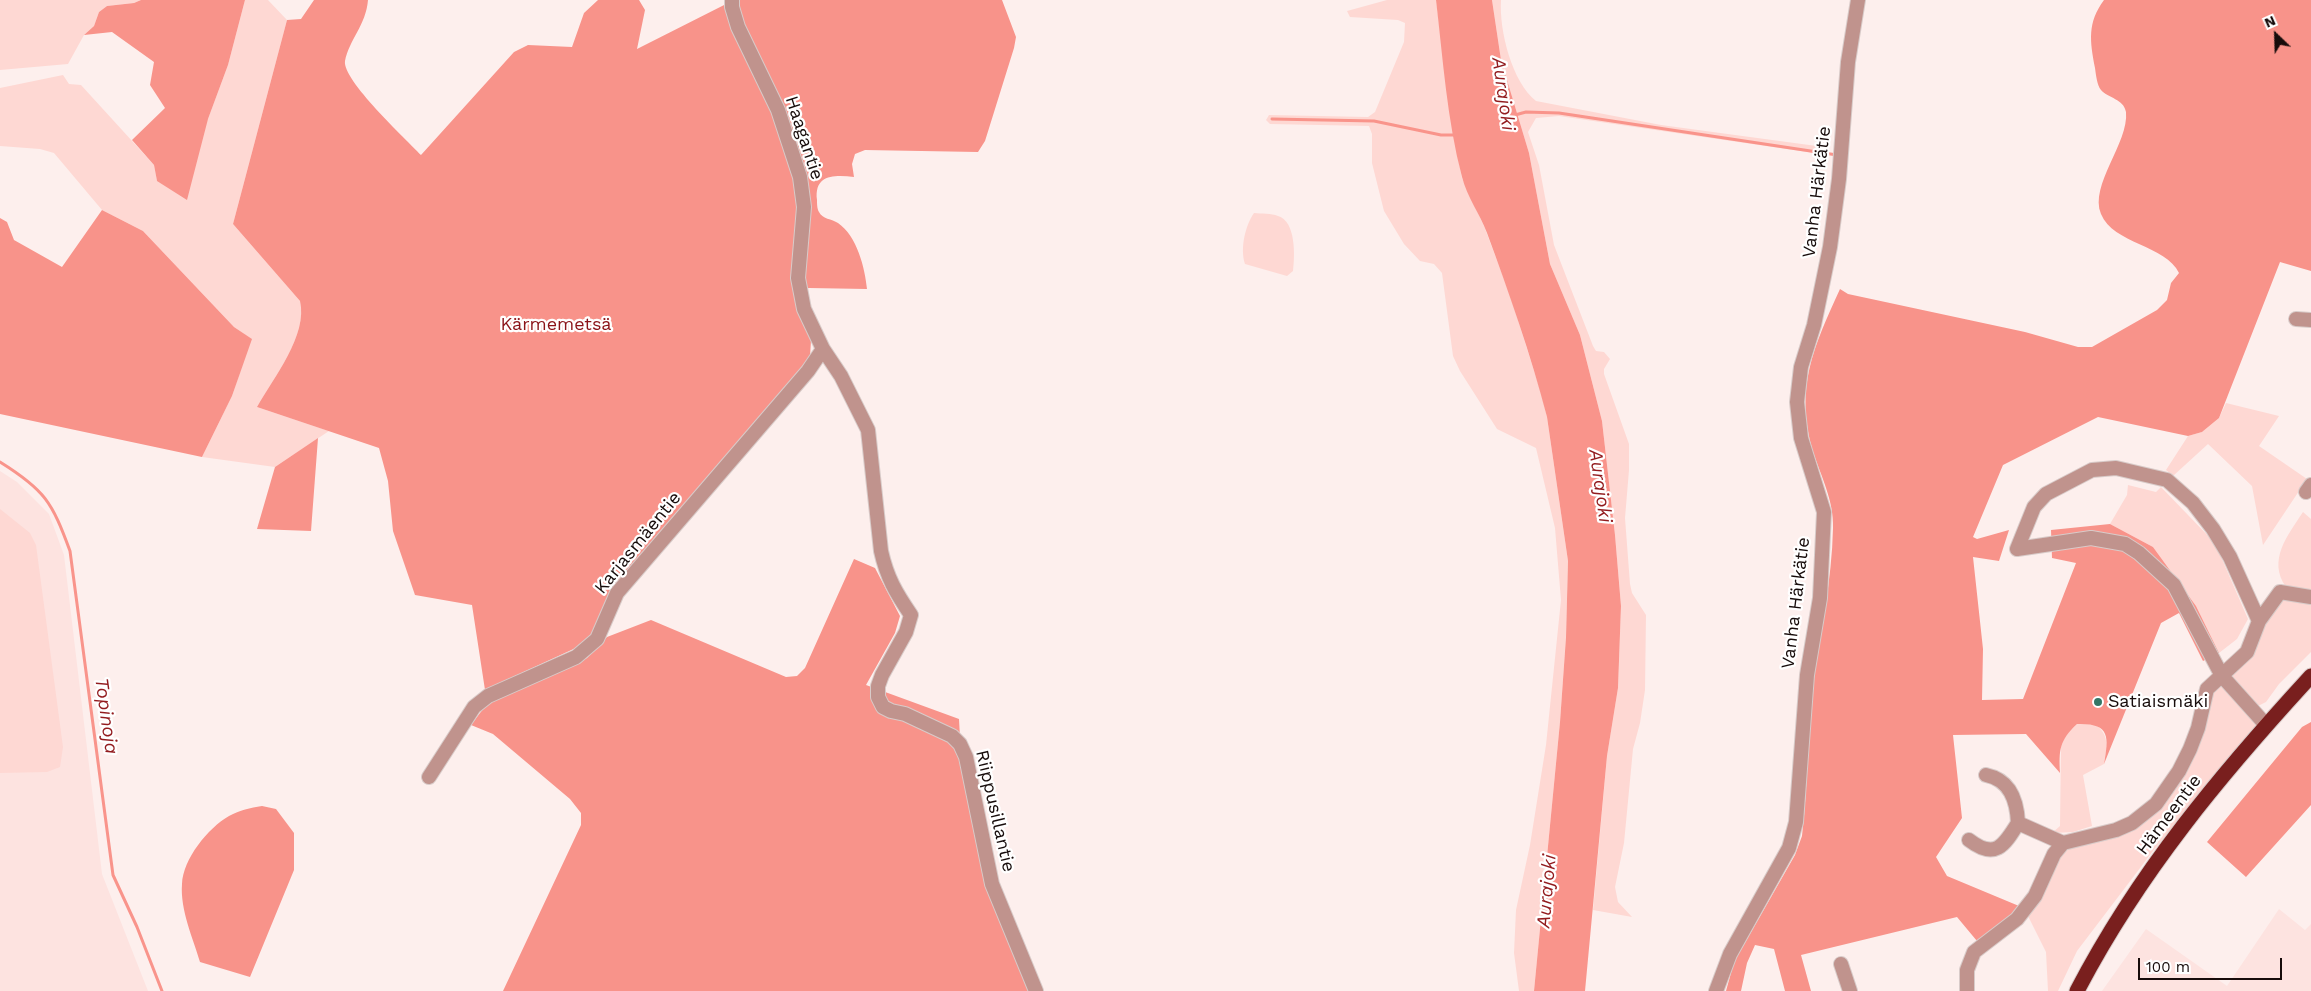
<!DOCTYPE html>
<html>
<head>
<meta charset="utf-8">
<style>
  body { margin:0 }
  #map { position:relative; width:2311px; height:991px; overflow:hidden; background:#fdefed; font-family:"Work Sans",sans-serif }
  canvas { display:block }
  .north { position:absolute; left:2251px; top:10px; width:50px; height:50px; -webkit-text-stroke:4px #fff; paint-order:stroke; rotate:336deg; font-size:14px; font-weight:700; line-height:20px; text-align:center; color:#170c0b }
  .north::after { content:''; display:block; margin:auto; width:18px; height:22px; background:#170c0b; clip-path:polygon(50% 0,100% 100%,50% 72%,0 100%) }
  .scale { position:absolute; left:2138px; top:958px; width:144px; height:22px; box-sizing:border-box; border:2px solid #170c0b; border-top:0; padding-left:6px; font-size:15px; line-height:18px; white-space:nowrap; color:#170c0b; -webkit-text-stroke:4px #fff; paint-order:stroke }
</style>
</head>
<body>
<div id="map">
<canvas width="2311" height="991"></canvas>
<div class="north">N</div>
<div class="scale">100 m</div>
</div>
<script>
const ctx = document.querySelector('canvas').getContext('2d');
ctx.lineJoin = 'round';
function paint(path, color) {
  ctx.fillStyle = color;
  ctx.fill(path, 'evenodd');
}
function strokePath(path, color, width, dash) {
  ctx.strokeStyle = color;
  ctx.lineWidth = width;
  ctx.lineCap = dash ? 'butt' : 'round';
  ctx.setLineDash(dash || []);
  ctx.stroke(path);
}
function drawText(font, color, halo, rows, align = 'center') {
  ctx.font = font + ' "Work Sans",sans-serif';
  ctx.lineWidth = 4.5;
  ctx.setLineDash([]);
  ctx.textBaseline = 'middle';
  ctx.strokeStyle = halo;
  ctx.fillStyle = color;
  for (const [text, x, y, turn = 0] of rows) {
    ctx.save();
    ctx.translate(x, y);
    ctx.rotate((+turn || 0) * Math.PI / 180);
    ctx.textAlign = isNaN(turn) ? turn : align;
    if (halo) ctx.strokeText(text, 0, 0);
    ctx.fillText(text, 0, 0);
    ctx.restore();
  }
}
paint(new Path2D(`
  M0,471L17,482L49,514L64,555L102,874L148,991H0Z
  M2279,909L2305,930L2311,924V991H2102L2146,929L2227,986Z`), '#fde3e0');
paint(new Path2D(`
  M0,0H141L134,3L107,6L99,12L94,26L84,35L68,64L0,70Z
  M245,0H268L287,20L233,224L300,301C308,335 274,377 257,407L329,431L275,467L202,457L232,396L251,339L234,327L143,231L102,210L54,153L40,149L0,146V88L63,75L69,84L81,85L154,165L157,181L208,119L228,65Z
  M1387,0H1436L1453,131L1462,178L1484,226L1510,295L1542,396L1547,417L1568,561L1566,636L1560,722L1534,991H1519L1514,953L1516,910L1530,845L1546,745L1561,600L1555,528L1536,448L1497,429L1460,371L1453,356L1442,273L1434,264L1420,261L1404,244L1384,211L1372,163V134L1369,126L1270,124L1266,120L1269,115L1368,117L1375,112L1404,42L1405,23L1398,20L1350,17L1347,11Z
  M1492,0H1501C1499,31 1512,82 1536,101L1661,125L1824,147L1821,154L1559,116L1536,118L1528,132L1539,165L1554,245L1593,346L1596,351L1604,352L1610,359L1604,369V374L1629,444V470L1625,518L1630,584L1632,593L1646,615L1645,690L1640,723L1633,749L1624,843L1615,887L1618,902L1632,917L1593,910L1607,756L1618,688L1621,606L1615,535L1602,421L1580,335L1550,264L1529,153L1501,60Z
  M1254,213C1262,214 1271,213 1278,216C1296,221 1295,256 1293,271L1287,276L1245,264C1240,249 1245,226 1254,213Z
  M2226,403L2279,416L2259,446L2307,479L2263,545L2252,486L2208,444L2173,476L2166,470L2188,436L2202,432L2219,418Z
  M2128,485L2156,492L2161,487L2215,543L2248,619L2237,639L2219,653L2196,606L2153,547L2110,524L2127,495Z
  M0,509L30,533L36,545L63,747L60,767L47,772L0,773Z
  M2303,512L2311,519V591L2286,587C2267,560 2288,535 2303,512Z
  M2282,597L2311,601V652L2279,684L2266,702L2258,706L2246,695L2247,693L2242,687L2238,689L2229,677L2261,623Z
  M2221,685L2255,718L2256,725L2153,851L2077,951L2058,991H2048L2046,952L2027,914L2065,847L2159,807L2211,691L2216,686Z
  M2094,723C2110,735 2107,746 2104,764L2083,775L2092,826L2073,832L2052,833L2060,826L2061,745L2064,736L2077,724Z`), '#fed8d3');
paint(new Path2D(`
  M141,0H245L228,65L208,119L187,200L157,181L154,165L132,140L165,108L150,85L154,62L112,32L84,35L94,26L99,12L107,6L134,3Z
  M314,0H368C366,25 349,40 345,61C342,80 406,139 421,155L514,52L528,45L572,47L584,13L598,0H639L645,10L637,49L734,0H1002L1016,37L1014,48L985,141L978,152L865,150L855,154L852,164L854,177C835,175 814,174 817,200C817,203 817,209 819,212C822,219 832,219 838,223C857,236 865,268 867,289L809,288L794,290L811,340L810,357L608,597L592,634L580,646L485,690L472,605L415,595L393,531L388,481L379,448L257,407C274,377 308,335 300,301L233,224L287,20L301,19Z
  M2104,0H2311V271L2280,262L2219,418L2202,432L2188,436L2098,417L2003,465L1973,537L1977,539L2009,530L1999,561L1973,557L1983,649L1982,700L2023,699L2076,563L2052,558L2051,530L2110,524L2153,547L2196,606L2219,653L2203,661L2179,613L2161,623L2104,764C2109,736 2110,723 2077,724C2059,741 2059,750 2060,773L2026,734L1953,735L1962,818L1936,857L1947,876L2019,906L2012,916L1977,941L1957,917L1801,955L1811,991H1785L1774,949L1755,945L1747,963L1741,991H1726L1734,962L1795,855L1802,836C1808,786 1807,735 1813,685C1820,633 1832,581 1833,528C1834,501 1821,476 1813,452C1794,388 1814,346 1840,289L1848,294L2025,332L2078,347H2092L2157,310L2167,300L2171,283L2179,273C2166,245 2113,244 2101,214C2089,185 2129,143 2126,112C2124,99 2108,98 2101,90C2097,85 2096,75 2095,68C2090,41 2087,23 2104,0Z
  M102,210L143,231L234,327L252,339L232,396L202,457L0,414V218L7,222L14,240L62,267Z
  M318,438L311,531L257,529L275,467Z
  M854,559L875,568L900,616L895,633L866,685L959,719L961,756L1029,991H503L581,825V813L570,799L493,734L471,725L486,705L500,695L587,658L607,637L651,620L786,677L797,676L805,668Z
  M2311,722V805L2246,877L2207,842L2302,727Z
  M262,806L276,809L294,833V870L250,977L200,962C193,938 180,910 182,884C183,859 208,828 229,816C240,810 250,808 262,806Z`), '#f8938a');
paint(new Path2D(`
  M1436,0H1492L1501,60L1529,153L1550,264L1580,335L1602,421L1615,535L1621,606L1618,688L1607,756L1585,991H1534L1560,722L1566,637L1568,561L1547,417C1531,355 1509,293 1487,233C1480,214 1467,197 1462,177C1447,120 1443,59 1436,0Z`), '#f9948b');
strokePath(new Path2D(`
  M1515,115L1526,112L1559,113L1837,155
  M1272,119L1374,121L1441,135H1457
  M0,462C45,490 52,502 70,551L113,875L137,927L162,991`), '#f9948b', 3);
const minor = new Path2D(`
  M732,0V7L738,27L778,110L800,177L804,207L798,278L804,309L823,349L841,376L868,430L881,551C887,578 896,593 911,615L906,632L882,675L878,686V697L883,707L891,711L905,714L952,736L960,744L966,757L992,884L1036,991
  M2296,319L2311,320
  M2306,492L2311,485
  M2017,549L2034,507L2046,494L2092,470L2116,468L2167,480L2193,503L2213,529L2230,557L2259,621
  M2017,549L2091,538L2125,544L2139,553L2174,585L2222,676L2266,725
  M429,777L474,707L488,696L576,657L597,639L617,593L808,371L823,349
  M2018,823L2063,843
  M1969,840C1995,860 2004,846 2018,823C2017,800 2010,780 1986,775
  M1841,964L1850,991
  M1716,991L1730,954L1789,848L1796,822L1807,675L1820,598L1824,512L1801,438L1797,402L1801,367L1814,325L1830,247L1839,179L1848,62L1858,0
  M1967,991V970L1974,952L2017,919L2035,896L2054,854L2063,843L2116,830L2132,823L2156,804L2179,771L2190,749L2198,728L2207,689L2247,652L2259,621L2280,592L2311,597`);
const highway = new Path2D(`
  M2077,991C2139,872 2221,774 2311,676`);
strokePath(minor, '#d8cbc9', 16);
strokePath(highway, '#d8cbc9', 17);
strokePath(minor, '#c0938d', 14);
strokePath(highway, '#791f1e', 15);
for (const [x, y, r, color] of [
  [2098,702,5,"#347666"]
]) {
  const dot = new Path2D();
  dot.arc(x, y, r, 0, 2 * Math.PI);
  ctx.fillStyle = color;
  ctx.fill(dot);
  strokePath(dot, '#fff', 2);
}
drawText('18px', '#170c0b', '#fff', [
  ["Haagantie",804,138,72],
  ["Vanha Härkätie",1817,192,-83],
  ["Karjasmäentie",638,543,-51],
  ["Vanha Härkätie",1796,603,-83],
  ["Riippusillantie",995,811,77],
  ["Hämeentie",2169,815,-53]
]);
drawText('18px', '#8b1318', '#fff', [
  ["Kärmemetsä",556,325]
]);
drawText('18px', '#170c0b', '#fff', [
  ["Satiaismäki",2108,702]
], 'left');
drawText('italic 19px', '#921b1e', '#fff', [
  ["Aurajoki",1503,94,82],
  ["Aurajoki",1600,486,82],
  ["Topinoja",106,716,82],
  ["Aurajoki",1547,891,-85]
]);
</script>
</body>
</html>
